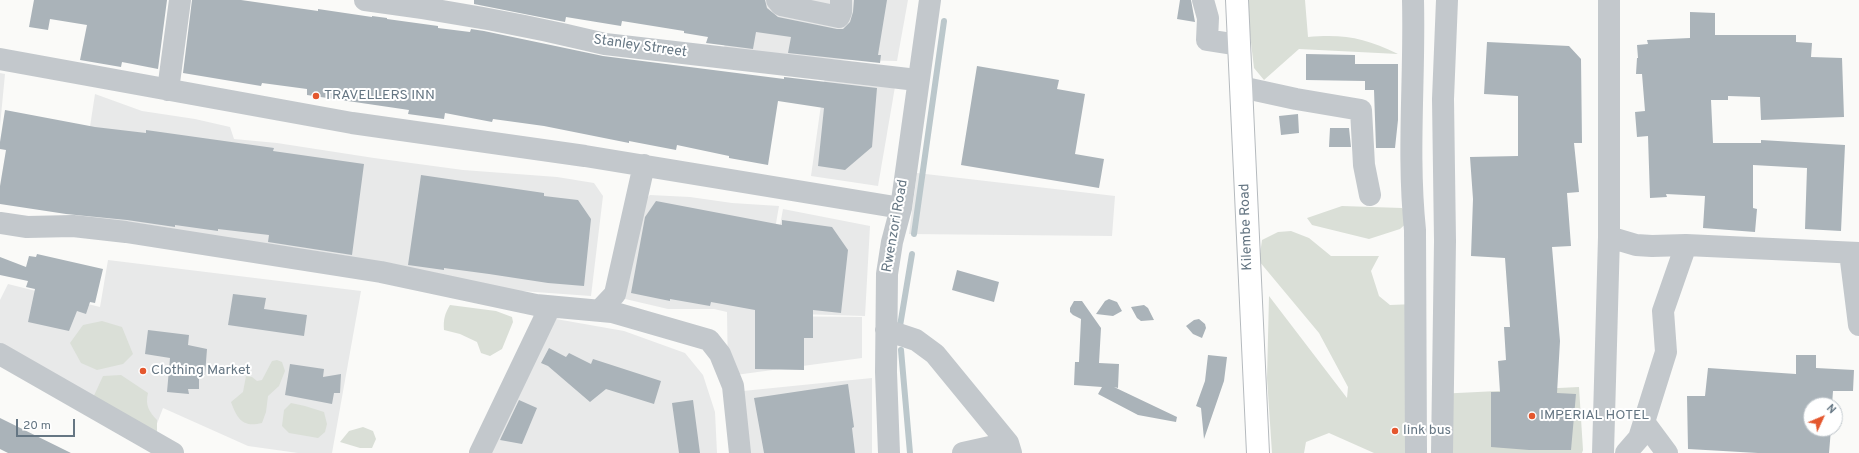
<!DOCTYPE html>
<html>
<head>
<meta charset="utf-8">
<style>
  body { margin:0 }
  #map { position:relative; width:1859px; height:453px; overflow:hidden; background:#fafaf8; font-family:Overpass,sans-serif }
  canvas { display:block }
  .north { position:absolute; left:1803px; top:397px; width:40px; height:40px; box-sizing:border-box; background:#fff; border:1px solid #c1c8cd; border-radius:50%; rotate:46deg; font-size:11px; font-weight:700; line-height:16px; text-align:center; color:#657683 }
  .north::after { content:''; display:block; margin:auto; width:14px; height:18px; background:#e4572e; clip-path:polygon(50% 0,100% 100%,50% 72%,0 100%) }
  .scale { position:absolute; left:16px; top:419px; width:59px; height:18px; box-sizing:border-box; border:2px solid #657683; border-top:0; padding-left:5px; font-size:12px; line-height:14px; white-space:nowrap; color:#657683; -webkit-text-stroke:3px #fff; paint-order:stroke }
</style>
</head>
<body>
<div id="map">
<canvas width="1859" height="453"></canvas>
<div class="north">N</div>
<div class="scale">20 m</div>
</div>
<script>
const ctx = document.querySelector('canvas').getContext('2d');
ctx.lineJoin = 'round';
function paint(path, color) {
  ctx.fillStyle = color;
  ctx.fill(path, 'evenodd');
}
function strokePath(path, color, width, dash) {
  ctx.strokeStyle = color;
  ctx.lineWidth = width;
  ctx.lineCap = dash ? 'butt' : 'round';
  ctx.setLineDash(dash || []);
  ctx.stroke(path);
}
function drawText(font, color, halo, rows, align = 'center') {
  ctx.font = font + ' Overpass,sans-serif';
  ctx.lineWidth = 4;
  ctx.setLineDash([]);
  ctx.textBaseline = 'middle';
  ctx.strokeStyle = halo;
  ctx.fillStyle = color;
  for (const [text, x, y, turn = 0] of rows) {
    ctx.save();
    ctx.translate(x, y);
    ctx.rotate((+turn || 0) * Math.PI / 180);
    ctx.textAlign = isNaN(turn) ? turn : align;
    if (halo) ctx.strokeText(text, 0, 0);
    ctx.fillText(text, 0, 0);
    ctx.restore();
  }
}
paint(new Path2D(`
  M730,0H908L897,61L723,57Z
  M826,69L896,81L878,186L811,176Z
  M0,73L5,74L0,126Z
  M95,94L142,111L195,119L230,127L234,139L277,143L374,158L463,170L557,177L594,183L603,196L591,296L493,289L74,231Z
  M917,173L1115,196L1112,236L909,234Z
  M650,195L690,197L732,203L779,206L760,316L862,317V358L728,376L727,312L714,309H668L621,298L635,210Z
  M783,209L870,226L865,316L764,313Z
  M108,260L361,291L332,453H298L248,446L163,408L150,442L0,360V300L8,284L100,307Z
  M556,319L624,331L685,353L703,375L715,412L717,453H483Z
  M872,378V453H738L733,392Z`), '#e8e9e9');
paint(new Path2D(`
  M1246,0H1305L1308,37C1345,34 1365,38 1398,54L1299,49L1264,80L1254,68Z
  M1342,206L1402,208L1409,221L1400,229L1369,239L1312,225L1307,218Z
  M1291,231L1309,238L1331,256H1379L1371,271L1379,296L1390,305L1415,304L1406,453H1374L1329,433L1306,442L1304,453H1272L1267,378L1269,296L1347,398L1348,387L1319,333L1259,261L1262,240L1278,232Z
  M450,305L496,311L512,317L513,322L502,349L490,356L481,353L477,342L460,334L444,330C443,320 445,313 450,305Z
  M102,321L122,327L133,354L123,364L97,370L81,363L70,343L83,325Z
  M277,360L282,362L285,371L279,386L268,396L266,412L262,423C242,428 237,418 231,402L243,392L246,376L252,377L257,381L262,380L272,361Z
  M121,375L148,393C145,405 149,412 157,420V433L92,400L103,376Z
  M1579,387L1583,450L1582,453H1438L1437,394Z
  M291,403L305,406L324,412L327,424L325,432L318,438L289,433L282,426L284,410Z
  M363,427L373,431L376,439L372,448H360L340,442L349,431Z`), '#dadfd7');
strokePath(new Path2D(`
  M914,234L944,21
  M900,326L912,254
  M901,350L910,453`), '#bbc7cb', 6);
paint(new Path2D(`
  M34,0H167L158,69L122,62L121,67L80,60L87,25L50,19L48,30L29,27Z
  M192,0H241L318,11V9L372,17V16L387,18V19L438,26V28L470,32L471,29L484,31L603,56L784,79V77L877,88L872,147L845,170L818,166L824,108L778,101L768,165L729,158V156L677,145L676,150L629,141V143L544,126L493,119L492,122L445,113L444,119L408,114L409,110L307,95V89L262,83L261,86L183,73Z
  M474,0H765L767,8L778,17L837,29H843L850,22L853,12L854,0H887L878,55H881L880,63L788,53L791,37L756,32L753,49L706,43L708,37L684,33V31L622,21L621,26L566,17L565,22L474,4Z
  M1180,0H1191L1195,22L1177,19Z
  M1690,12L1715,13V35H1796V42L1812,43L1811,57L1842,58L1844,117L1761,120L1760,97L1728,96V100H1711L1713,143H1761V140L1845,145L1841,231L1805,229L1807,168L1753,165V208L1757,209L1755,232L1703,228L1705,196L1666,194L1667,197L1650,198L1648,136L1637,137L1635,112L1645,111L1642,74H1636L1637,58H1638L1637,45L1648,44L1647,40L1690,38Z
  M1487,42L1569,46L1581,59L1582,143H1574L1579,192L1567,193L1571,246L1552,247L1560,341L1557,393L1576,394L1571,450H1529L1491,447V392H1500L1498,361L1506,360L1504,327H1510L1505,258L1471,256L1473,199L1470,157L1518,156V96L1484,94Z
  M1306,54L1355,55V64H1398V120L1395,148H1376L1374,90H1365V81L1306,80Z
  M977,66L1059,80L1057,89L1085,94L1075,154L1104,159L1099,188L961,165Z
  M5,110L95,127L146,133V130L274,148L273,151L364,164L352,255L268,242L269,235L218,229V231L175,225V227L127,220L66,214L0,204V186L6,150L0,149V142Z
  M1298,114L1299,133L1281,135L1279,116Z
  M1330,128H1349L1351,147H1329Z
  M421,175L544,193V196L578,200L591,219L584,286L548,283L489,274L444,268V270L408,265Z
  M656,201L782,225V220L832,227L848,250L841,313L813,310V338H804V370L755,369V310L711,302L710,306L670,299V301L631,293L645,217Z
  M37,254L103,269L95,303L90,302L86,314L77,311L69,331L28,322L35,289L26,287L28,281L0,275V257L26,267L29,256L36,257Z
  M957,270L999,282L994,302L952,290Z
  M233,294L266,298L264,309L307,315L304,336L228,325Z
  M1109,299L1117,302L1122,311L1113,316L1096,314L1105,301Z
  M1074,301H1082L1101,328L1099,363L1119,364L1118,388L1114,387L1177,417L1176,422L1138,415L1098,394L1102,387L1074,385L1075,362H1079L1081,319L1073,315L1070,312V308Z
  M1144,305L1148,308L1154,320L1141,321L1137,318L1131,307Z
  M1199,319L1205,324L1206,328L1202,338L1193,334L1186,326L1194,320Z
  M148,330L189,335L188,345L207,349L205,375L199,374V389H188L189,394L167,392L170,358L145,354Z
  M549,348L566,357L569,353L591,364L593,359L661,381L654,404L606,389L590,402L548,366L541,363Z
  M1208,355L1227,357L1224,381L1204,439L1201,408L1196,406L1205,381Z
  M1796,355H1816V368L1854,370L1853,391H1833L1832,405H1811V429H1831L1829,453H1758L1688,449L1687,396H1705L1708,368L1796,374Z
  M290,364L324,369L323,377L341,374L340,393H334L332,404L285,395Z
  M848,384L854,427L852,428L855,453H764L754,398Z
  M519,400L537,408L522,444L500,440Z
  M693,400L700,453H679L672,403Z
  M0,418L71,453H8L0,449Z`), '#aab3b9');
const major = new Path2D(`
  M1237,0L1258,453`);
strokePath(major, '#b5babe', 24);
strokePath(new Path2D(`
  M365,0C445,10 527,25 605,44L917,80
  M777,0L781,5L839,17L841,12V0
  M1203,0L1208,18L1207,40L1239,45
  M1413,0C1415,77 1407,153 1415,230L1416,453
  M0,59L352,123L585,156L901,208
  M1241,87L1296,99L1361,110L1364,165L1370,195
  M168,90L180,0
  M0,223L27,227L73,226L126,232L381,272L536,305L612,312L709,340L720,354L733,386L740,453
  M1609,237L1636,245L1652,246L1686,245L1859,253
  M1850,253L1859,325
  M599,311L615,294L644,165
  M886,330L916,340L935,354L1008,443L1011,453
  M0,354L173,453
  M1644,422L1667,453
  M480,453L550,307
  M889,453L886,372L887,274L892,242L901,208L930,0
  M963,453L1008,443
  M1442,453L1445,241L1443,99L1447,0
  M1603,453L1609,237V0
  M1626,453L1639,438L1666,352L1663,311L1686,245`), '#c3c8cc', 22);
strokePath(major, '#fff', 22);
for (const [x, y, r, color] of [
  [316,96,4,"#e4572e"],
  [143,371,4,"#e4572e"],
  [1532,416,4,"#e4572e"],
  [1395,431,4,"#e4572e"]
]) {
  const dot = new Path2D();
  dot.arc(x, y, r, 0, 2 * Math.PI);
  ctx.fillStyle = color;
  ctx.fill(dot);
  strokePath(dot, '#fff', 1.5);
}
drawText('14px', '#657683', '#fff', [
  ["Stanley Strreet",640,47,8],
  ["Rwenzori Road",896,226,-80],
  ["Kilembe Road",1247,227,-92]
]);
drawText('14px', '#657683', '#fff', [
  ["TRAVELLERS INN",324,96],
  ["Clothing Market",151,371],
  ["IMPERIAL HOTEL",1540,416],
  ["link bus",1403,431]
], 'left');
</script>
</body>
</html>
